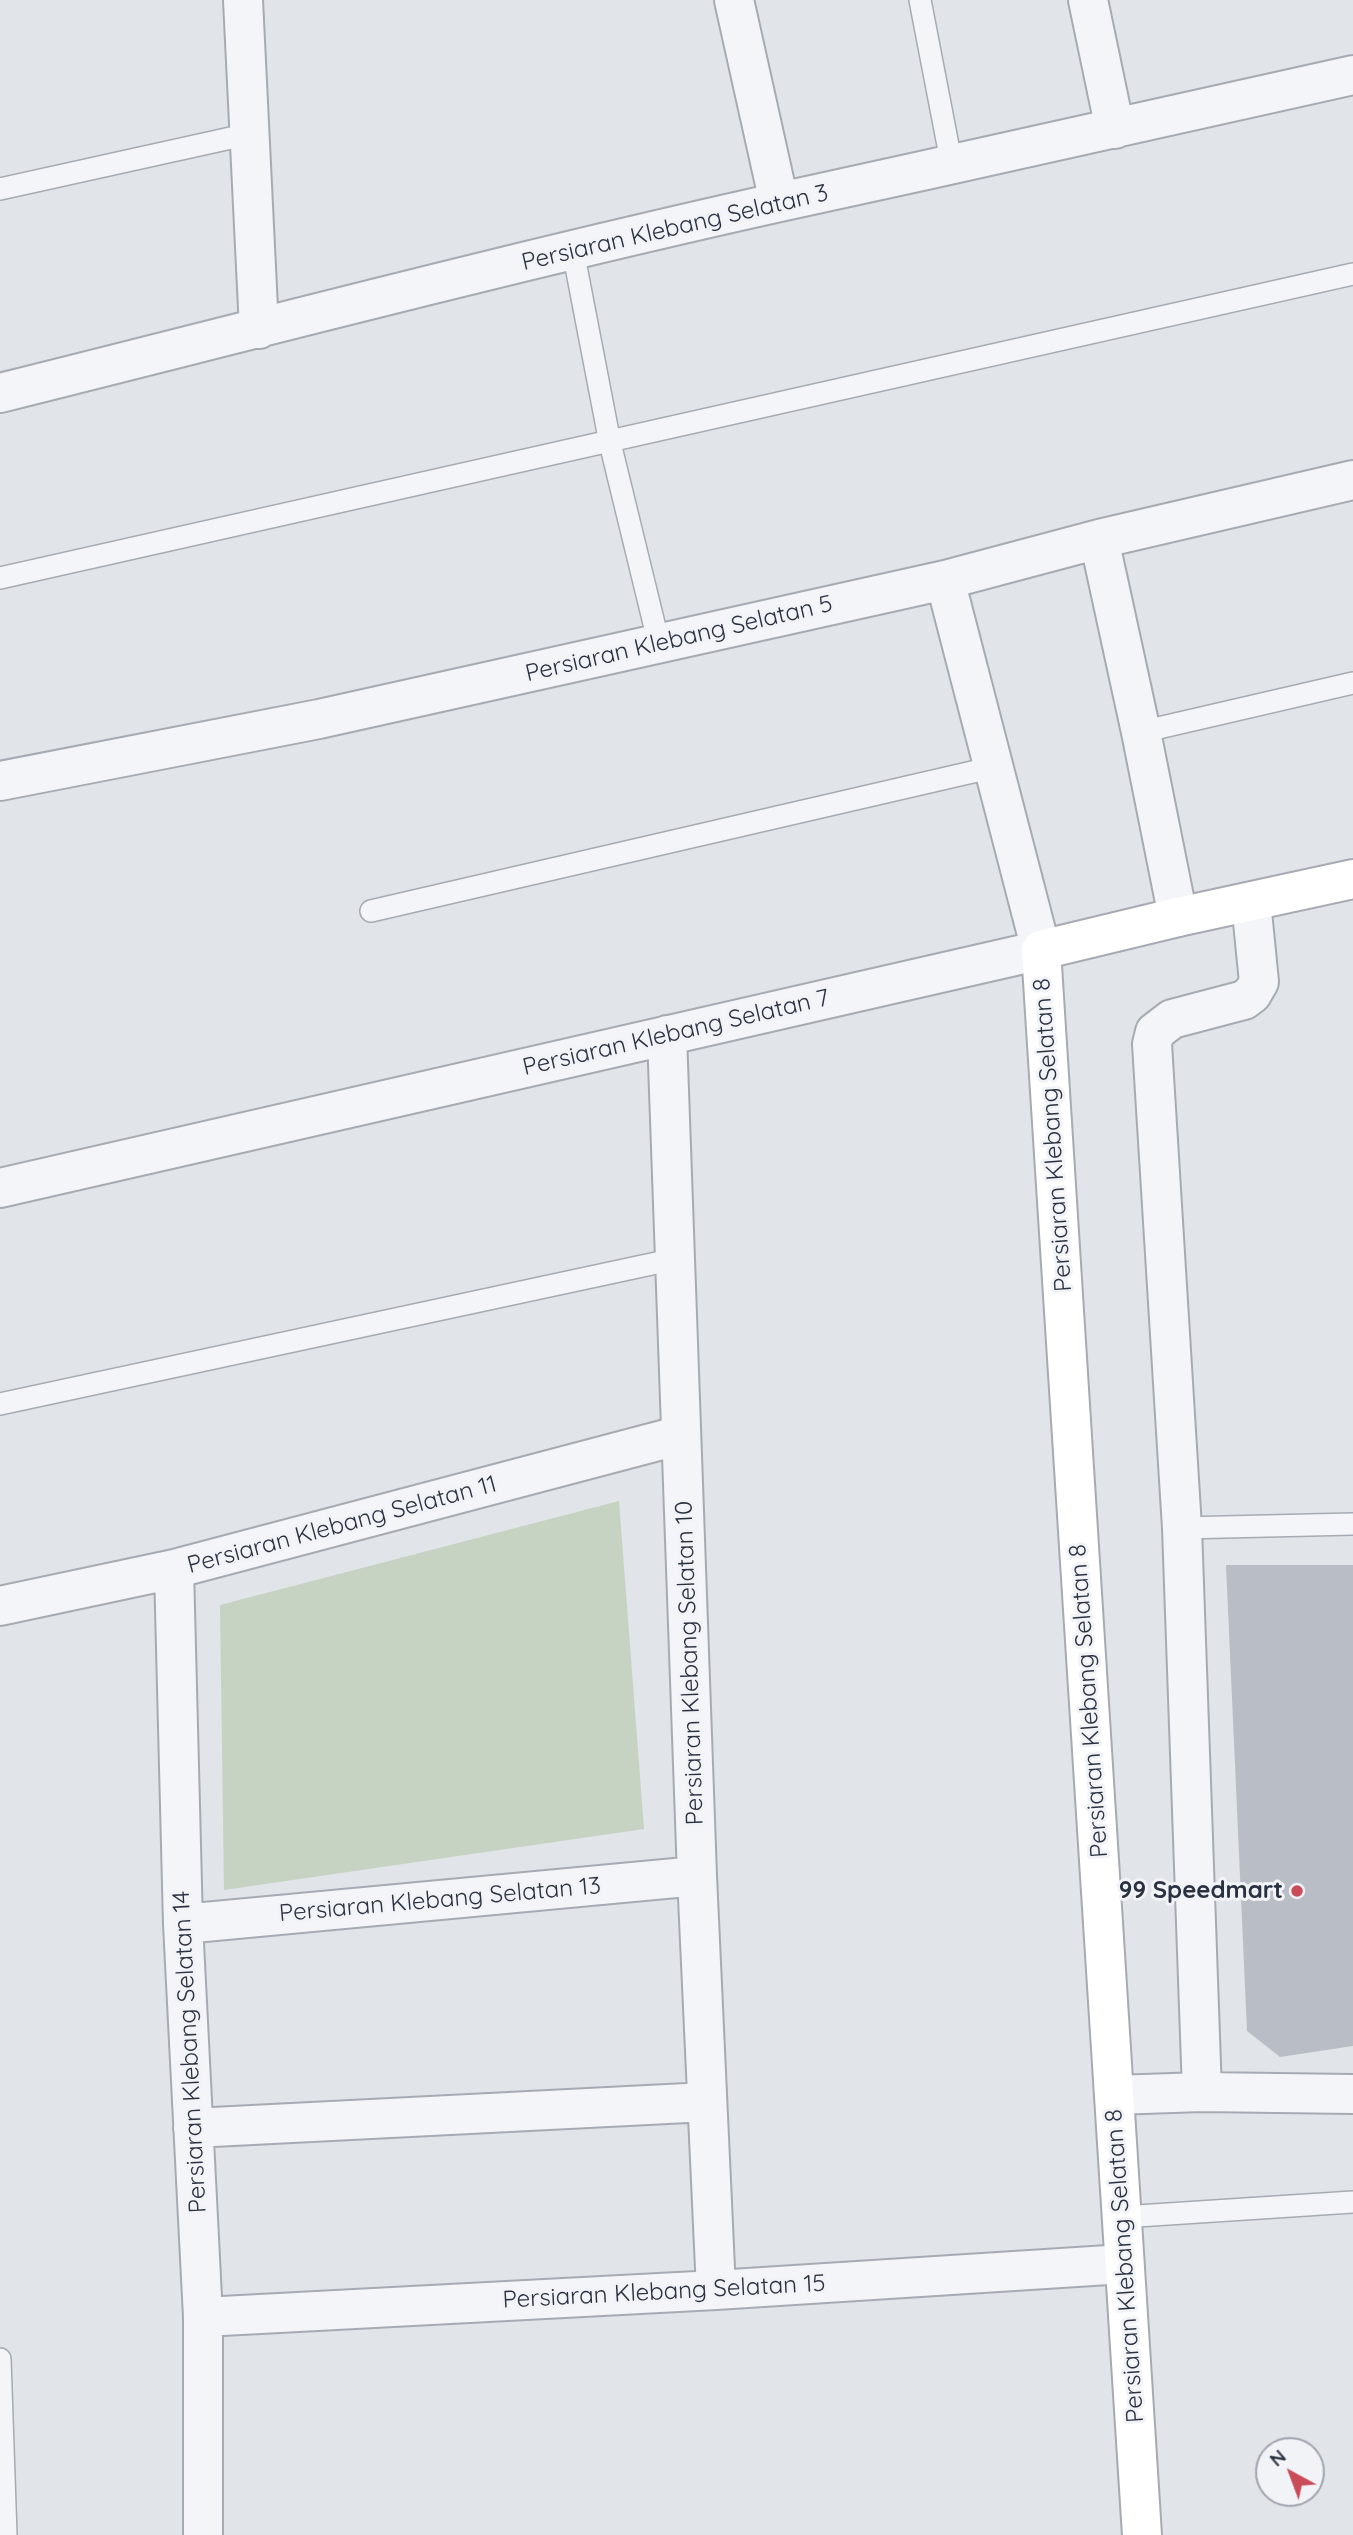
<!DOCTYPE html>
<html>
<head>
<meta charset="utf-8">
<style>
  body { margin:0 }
  #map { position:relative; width:1353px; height:2535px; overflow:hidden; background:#e1e4e9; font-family:Quicksand,sans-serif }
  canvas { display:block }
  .north { position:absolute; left:1255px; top:2437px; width:70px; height:70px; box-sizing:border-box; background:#f1f3f7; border:2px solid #a1a5ae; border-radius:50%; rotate:319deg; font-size:19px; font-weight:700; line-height:28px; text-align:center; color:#2a3140 }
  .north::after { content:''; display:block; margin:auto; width:24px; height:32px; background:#c94c58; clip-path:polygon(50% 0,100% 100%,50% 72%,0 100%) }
</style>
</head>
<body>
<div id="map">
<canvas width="1353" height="2535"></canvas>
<div class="north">N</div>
</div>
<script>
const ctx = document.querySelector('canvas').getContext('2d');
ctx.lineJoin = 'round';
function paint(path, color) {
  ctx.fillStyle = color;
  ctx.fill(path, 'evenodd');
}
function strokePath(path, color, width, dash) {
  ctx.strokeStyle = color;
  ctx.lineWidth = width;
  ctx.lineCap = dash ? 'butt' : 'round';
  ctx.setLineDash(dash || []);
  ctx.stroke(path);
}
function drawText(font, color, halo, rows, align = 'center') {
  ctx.font = font + ' Quicksand,sans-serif';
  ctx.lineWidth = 6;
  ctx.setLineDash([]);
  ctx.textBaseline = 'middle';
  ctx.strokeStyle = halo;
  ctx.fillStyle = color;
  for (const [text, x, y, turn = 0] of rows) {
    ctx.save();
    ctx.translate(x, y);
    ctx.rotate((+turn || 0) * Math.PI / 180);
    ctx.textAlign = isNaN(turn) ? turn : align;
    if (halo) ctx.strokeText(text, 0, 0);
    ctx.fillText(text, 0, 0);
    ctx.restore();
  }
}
paint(new Path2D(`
  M619,1501L644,1829L224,1890L220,1605Z`), '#c6d3c3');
paint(new Path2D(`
  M1226,1565H1353V2046L1280,2057L1247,2031Z`), '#b9bdc6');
const lane = new Path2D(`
  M920,0L952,166
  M0,189L249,134
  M573,251L610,443L659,644
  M0,578L1353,274
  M1141,732L1353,683
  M371,911L994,767
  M0,1404L675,1259
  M1182,1528L1353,1524
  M1122,2217L1353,2202
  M0,2359L6,2535`);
const street = new Path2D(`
  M243,0L259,329
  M734,0L779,202
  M1088,0L1115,129
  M0,393C260,328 519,260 780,202C971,160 1162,119 1353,75
  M1099,539L1141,732L1178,917
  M0,781L319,719L945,580L1099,539L1353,480
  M667,1035L697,1876L716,2290
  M0,1188L1041,950L945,580
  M174,1569L183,1924L203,2317V2535
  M0,1606L174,1569L681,1435
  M183,1924L697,1876
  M1202,2092L1182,1528L1152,1044L1155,1032L1172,1019L1244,1000L1252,994L1259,982L1251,902
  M1114,2095L1202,2092L1353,2094
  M193,2128L707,2102
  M203,2317L716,2290L1124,2264`);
const secondary = new Path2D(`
  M1142,2535L1041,950L1178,917L1353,879`);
strokePath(lane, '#a6abb3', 24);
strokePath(street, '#a6abb3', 42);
strokePath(secondary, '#a6abb3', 42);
strokePath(lane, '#f4f5f8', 21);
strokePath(street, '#f4f5f8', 38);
strokePath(secondary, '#fff', 38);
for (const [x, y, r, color] of [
  [1297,1891,7,"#c94c58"]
]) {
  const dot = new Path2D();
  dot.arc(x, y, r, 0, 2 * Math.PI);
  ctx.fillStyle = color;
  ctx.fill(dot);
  strokePath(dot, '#f1f3f7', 2.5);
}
drawText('24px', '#2a3140', '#f1f3f7', [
  ["Persiaran Klebang Selatan 3",675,228,-13],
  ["Persiaran Klebang Selatan 5",679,639,-13],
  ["Persiaran Klebang Selatan 7",676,1033,-13],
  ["Persiaran Klebang Selatan 8",1053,1135,-94],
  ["Persiaran Klebang Selatan 11",342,1525,-15],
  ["Persiaran Klebang Selatan 10",690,1663,-92],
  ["Persiaran Klebang Selatan 8",1089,1701,-94],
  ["Persiaran Klebang Selatan 13",440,1900,-5],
  ["Persiaran Klebang Selatan 14",190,2052,-93],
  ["Persiaran Klebang Selatan 8",1125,2266,-94],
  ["Persiaran Klebang Selatan 15",664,2292,-3]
]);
drawText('bold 24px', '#2a3140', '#f1f3f7', [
  ["99 Speedmart",1283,1891]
], 'right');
</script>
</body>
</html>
